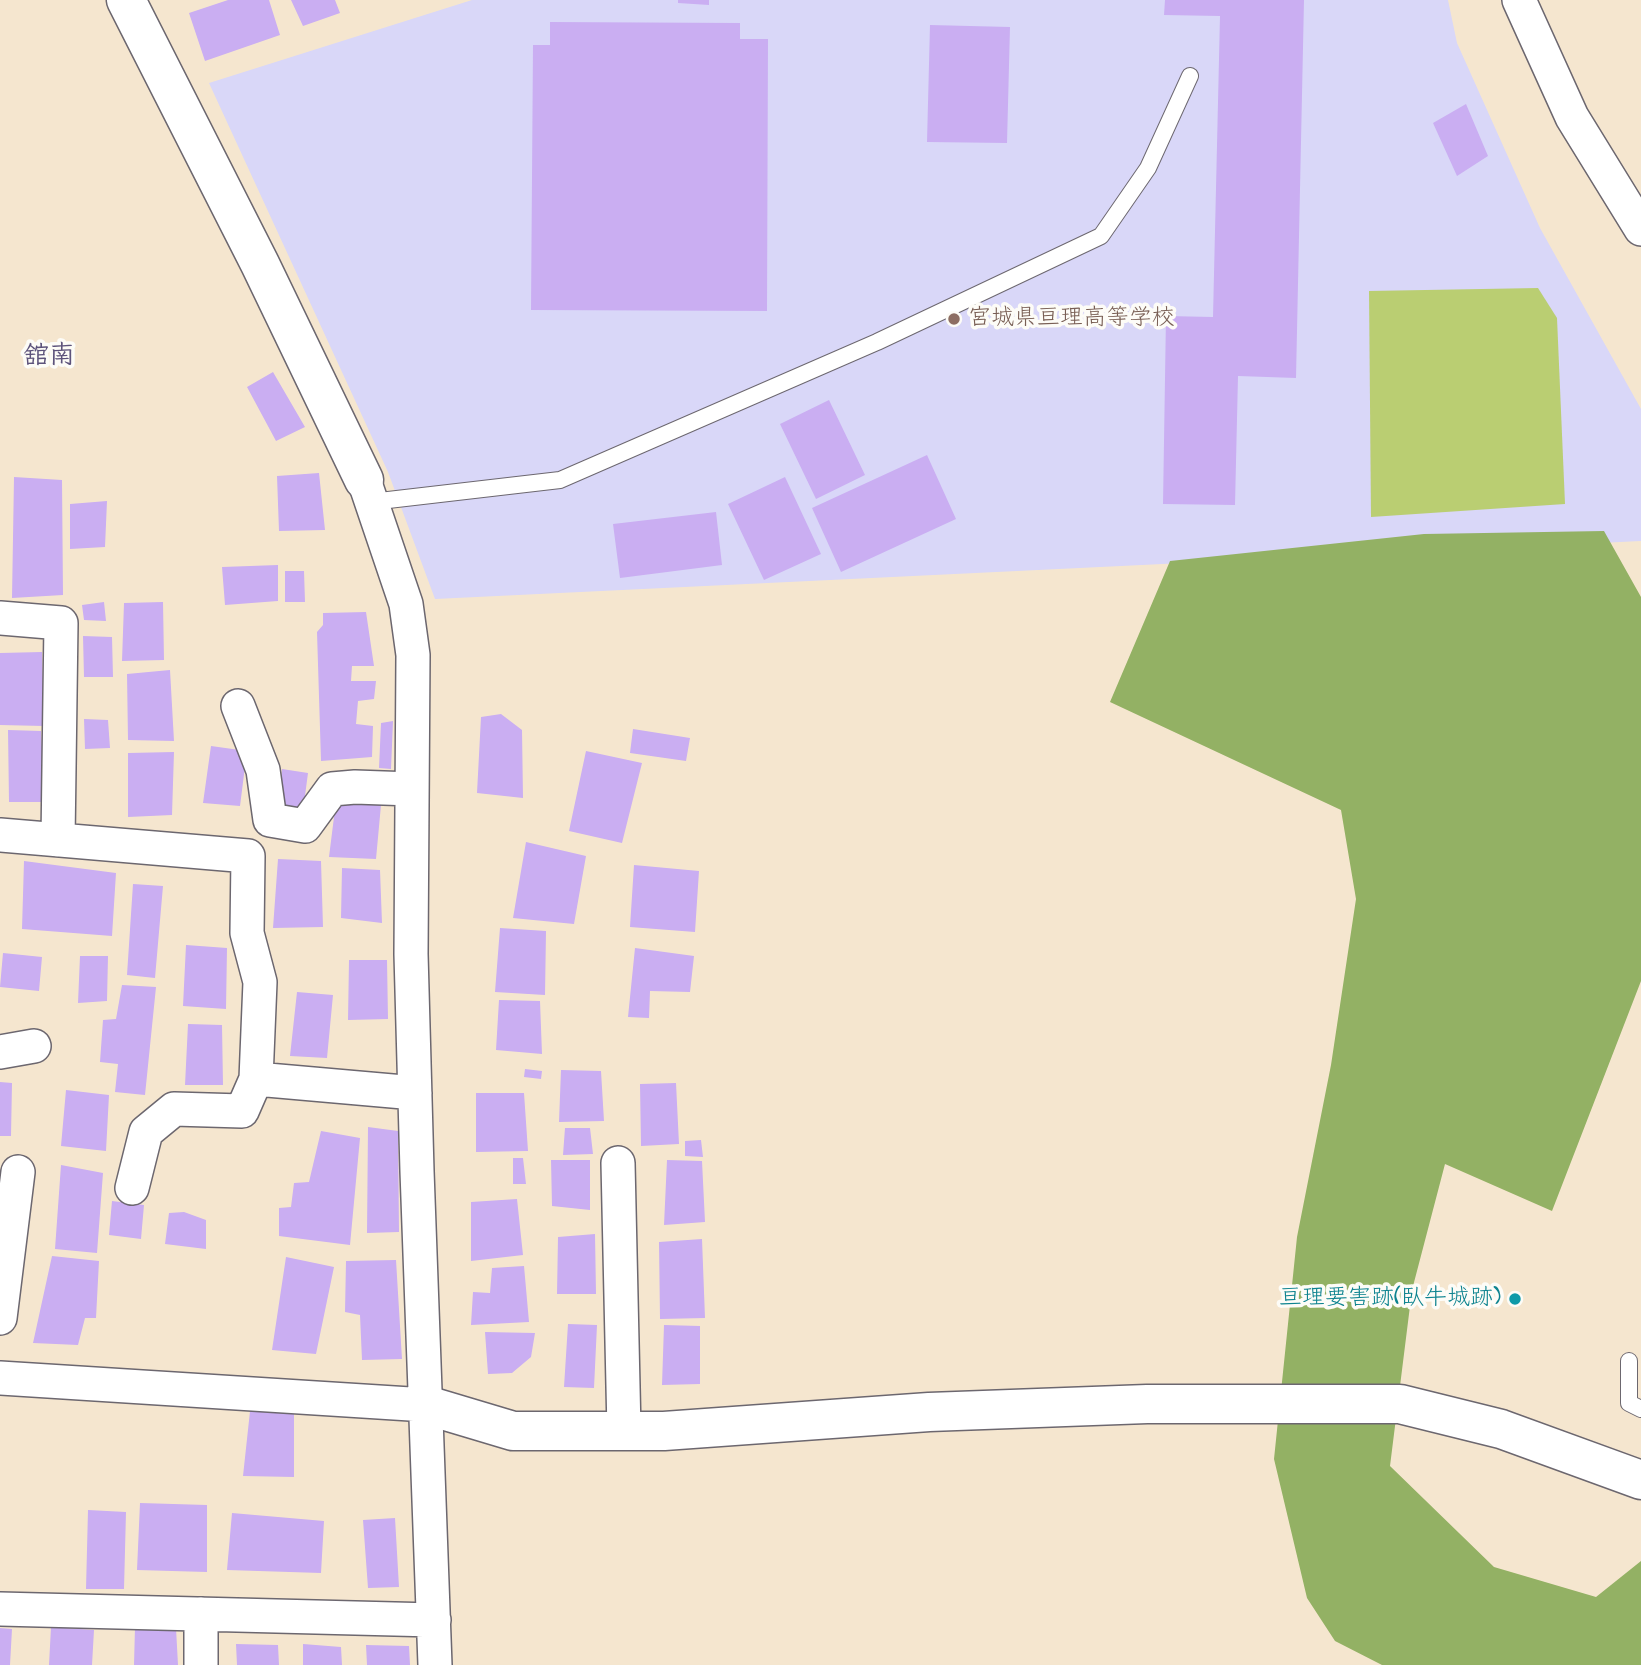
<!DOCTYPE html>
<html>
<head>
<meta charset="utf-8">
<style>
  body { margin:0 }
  canvas { display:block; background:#f5e6cf }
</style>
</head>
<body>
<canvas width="1641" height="1665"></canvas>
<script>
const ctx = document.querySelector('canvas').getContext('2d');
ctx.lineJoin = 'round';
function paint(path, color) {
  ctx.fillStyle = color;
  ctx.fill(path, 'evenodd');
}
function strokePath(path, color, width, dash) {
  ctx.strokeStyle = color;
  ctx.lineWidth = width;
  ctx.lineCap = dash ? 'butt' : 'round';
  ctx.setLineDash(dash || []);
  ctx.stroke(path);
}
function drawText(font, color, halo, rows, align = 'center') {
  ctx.font = font + ' "Architects Daughter","Klee One",sans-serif';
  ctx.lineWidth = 7;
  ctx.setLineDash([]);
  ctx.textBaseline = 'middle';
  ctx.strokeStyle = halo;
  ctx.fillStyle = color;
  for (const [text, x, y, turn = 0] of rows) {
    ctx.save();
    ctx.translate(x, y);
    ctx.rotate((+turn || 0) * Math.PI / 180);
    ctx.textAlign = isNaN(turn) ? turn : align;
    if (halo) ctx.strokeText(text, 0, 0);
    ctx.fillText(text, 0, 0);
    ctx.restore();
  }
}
paint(new Path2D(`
  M472,0H1448L1457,43L1540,228L1641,409V541L435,599L388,472L209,83Z`), '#d9d7f8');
paint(new Path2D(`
  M1538,288L1557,318L1565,504L1371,517L1369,291Z`), '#bace72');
paint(new Path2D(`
  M1604,531L1641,597V981L1552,1211L1445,1164L1412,1290L1390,1466L1494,1567L1596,1597L1641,1561V1665H1382L1335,1641L1307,1598L1274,1459L1297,1237L1331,1065L1356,899L1341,810L1110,702L1170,561L1424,534Z`), '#93b164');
paint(new Path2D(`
  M228,0H269L280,35L205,61L189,13Z
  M291,0H335L340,13L303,26Z
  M678,0H709V5L678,3Z
  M1165,0H1304L1296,378L1238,376L1235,505L1163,504L1166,316L1213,317L1220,16L1164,15Z
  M550,22L740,23V39H768L767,311L531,310L533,45H550Z
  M930,25L1010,27L1007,143L927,142Z
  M1466,104L1488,156L1457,176L1433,123Z
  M273,372L305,427L276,441L247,387Z
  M829,400L865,475L816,499L780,424Z
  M927,455L956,519L841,572L812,508Z
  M319,473L325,530L279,531L277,476Z
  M14,477L62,480L63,595L12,598Z
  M785,477L821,554L764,580L728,504Z
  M107,501L105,547L70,549V504Z
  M716,512L722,565L620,578L613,524Z
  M278,565V601L225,605L222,567Z
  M285,571H304L305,602H285Z
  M104,602L106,621L84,620L82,605Z
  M163,602L164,660L122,661L124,603Z
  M366,612L374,666H352L351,681H376L374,699L358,701L356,724L373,726L372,757L321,761L317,632L323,625V613Z
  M83,636L112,637L113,677H84Z
  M42,652L44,726L0,725V653Z
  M170,670L174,741L128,740L127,674Z
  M501,714L522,730L523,798L477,793L481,717Z
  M84,719L108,720L110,748L85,749Z
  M393,721L391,769L379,768L381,723Z
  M633,729L690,738L686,761L630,753Z
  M8,730L41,731L45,802H9Z
  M211,746L247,751L240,806L203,803Z
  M586,751L642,763L622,843L569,831Z
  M174,752L172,815L128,817V753Z
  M282,769L308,773L303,811L278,808Z
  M336,801L381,805L376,859L329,857Z
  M526,842L586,856L574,924L513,918Z
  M278,859L321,861L323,927L273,928Z
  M24,861L116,873L112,936L22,929Z
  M634,865L699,871L695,932L630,927Z
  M342,868L380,870L382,923L341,918Z
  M133,884L163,886L155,978L127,975Z
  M500,928L546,931L545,995L495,992Z
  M186,945L227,948L226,1009L183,1006Z
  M635,948L694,956L690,992L650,991L649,1018L628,1017Z
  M3,953L42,957L39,991L0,987Z
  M80,956H108L107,1001L78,1003Z
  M349,960H387L388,1019L348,1020Z
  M122,985L156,987L145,1095L115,1092L118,1064L100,1062L103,1020L116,1019Z
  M297,992L333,995L327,1058L290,1056Z
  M499,1000L540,1001L542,1054L496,1050Z
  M188,1024L222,1025L223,1085H185Z
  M525,1069L542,1071L541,1079L524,1077Z
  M561,1070L601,1071L604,1121L559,1122Z
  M0,1082L12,1083L11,1136H0Z
  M676,1083L679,1144L641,1146L640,1084Z
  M66,1090L109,1095L106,1151L61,1146Z
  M476,1093H524L528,1151L476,1152Z
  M368,1127L398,1131L399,1232L367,1233Z
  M565,1128H590L593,1154L563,1155Z
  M321,1131L360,1138L350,1245L279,1236V1208L291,1207L294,1183L309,1182Z
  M701,1140L703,1157L685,1156V1141Z
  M513,1158H523L526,1184H513Z
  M551,1160H590V1210L552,1206Z
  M667,1160L702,1161L705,1222L664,1225Z
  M61,1165L103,1173L97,1253L55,1249Z
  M517,1199L523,1255L471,1261V1202Z
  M112,1201L144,1205L141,1239L109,1235Z
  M184,1212L206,1220V1249L165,1244L169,1213Z
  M595,1234L596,1294H557L558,1237Z
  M702,1239L705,1318L660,1319L659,1242Z
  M52,1256L99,1261L96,1318H85L78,1345L33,1343Z
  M286,1257L334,1267L316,1354L272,1350Z
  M396,1260L402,1359L362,1360L360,1315L345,1312L346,1261Z
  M524,1266L529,1322L471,1325L473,1292L490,1293L492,1268Z
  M568,1324L597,1325L594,1388L564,1387Z
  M664,1325L700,1326V1384L662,1385Z
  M485,1332L535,1333L531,1357L512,1373L488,1374Z
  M251,1402L294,1404V1477L243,1476Z
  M140,1503L207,1505V1572L137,1570Z
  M88,1510L126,1512L124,1589H86Z
  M232,1513L324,1521L321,1573L227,1570Z
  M395,1518L399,1587L368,1588L363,1520Z
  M51,1627L94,1630L92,1665H49Z
  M135,1627L176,1628L178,1665H134Z
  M0,1628L12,1629L10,1665H0Z
  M236,1644L278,1645L279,1665H237Z
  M303,1644L341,1647L342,1665H303Z
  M366,1645L409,1646L410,1665H367Z`), '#caaef2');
const service = new Path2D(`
  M371,502L560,480L877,342L1101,236L1148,168L1190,76
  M1629,1361V1403L1641,1409`);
const minor = new Path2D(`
  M1519,0L1572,117L1641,229
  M364,480L406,604L413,655L411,954L417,1171L435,1665
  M0,618L61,623L58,840
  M238,706L263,770L270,820L305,826L332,789L355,787L412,789
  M0,835L248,856L247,933L260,982L256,1079L415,1093
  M0,1052L34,1046
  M618,1163L624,1431
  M132,1188L146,1132L174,1109L242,1111L256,1079
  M0,1318L18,1172
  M0,1378L426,1405
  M0,1609L434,1620
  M201,1665V1614`);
const tertiary = new Path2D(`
  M126,0L260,264L364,480
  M426,1405L513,1431H664L929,1412L1147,1404H1400L1501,1429L1641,1480`);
strokePath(service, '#6c676f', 18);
strokePath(minor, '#6c676f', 36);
strokePath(tertiary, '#6c676f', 41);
strokePath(service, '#fff', 16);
strokePath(minor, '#fff', 33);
strokePath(tertiary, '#fff', 38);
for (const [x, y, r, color] of [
  [954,319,7,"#8d6e63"],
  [1515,1299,7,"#0f9aa8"]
]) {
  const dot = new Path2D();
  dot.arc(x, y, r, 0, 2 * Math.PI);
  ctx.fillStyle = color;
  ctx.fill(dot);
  strokePath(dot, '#fdfcf7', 2.5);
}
drawText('23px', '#785e54', '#fdfcf7', [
  ["宮城県亘理高等学校",968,319]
], 'left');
drawText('23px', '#0d838f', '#fdfcf7', [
  ["亘理要害跡(臥牛城跡)",1501,1299]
], 'right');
drawText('bold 26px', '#5d537b', '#fdfcf7', [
  ["舘南",49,358]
]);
</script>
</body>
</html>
